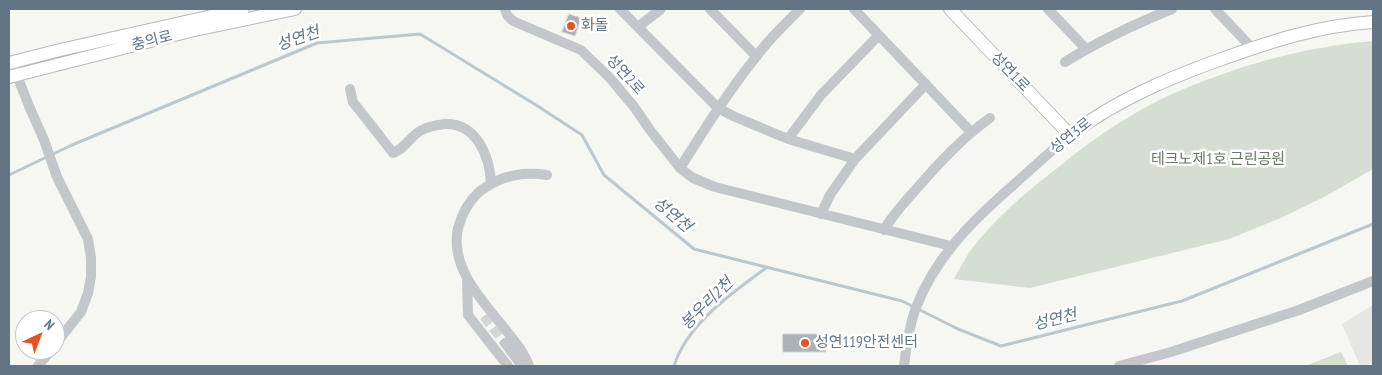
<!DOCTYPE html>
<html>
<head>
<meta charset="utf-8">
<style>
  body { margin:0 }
  #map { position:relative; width:1382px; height:375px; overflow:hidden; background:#f6f6f2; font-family:"PT Sans Narrow",sans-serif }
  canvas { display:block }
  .frame { position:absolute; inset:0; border:10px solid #637584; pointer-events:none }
  .north { position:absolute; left:15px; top:310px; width:50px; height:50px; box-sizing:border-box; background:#fff; border:1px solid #c1c8ce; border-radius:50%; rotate:43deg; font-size:14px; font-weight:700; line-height:20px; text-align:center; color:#637584 }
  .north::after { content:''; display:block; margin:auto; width:18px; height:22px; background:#ea511e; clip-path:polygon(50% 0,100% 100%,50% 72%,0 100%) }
</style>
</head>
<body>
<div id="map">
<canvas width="1382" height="375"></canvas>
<div class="frame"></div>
<div class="north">N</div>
</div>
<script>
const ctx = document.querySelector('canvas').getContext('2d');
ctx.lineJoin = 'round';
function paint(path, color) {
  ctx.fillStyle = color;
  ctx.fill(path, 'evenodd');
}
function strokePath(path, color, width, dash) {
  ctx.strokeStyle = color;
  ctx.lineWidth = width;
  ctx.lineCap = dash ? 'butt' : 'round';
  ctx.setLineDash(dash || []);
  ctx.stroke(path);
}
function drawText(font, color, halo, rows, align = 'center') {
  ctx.font = font + ' "PT Sans Narrow","Noto Sans KR",sans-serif';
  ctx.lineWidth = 5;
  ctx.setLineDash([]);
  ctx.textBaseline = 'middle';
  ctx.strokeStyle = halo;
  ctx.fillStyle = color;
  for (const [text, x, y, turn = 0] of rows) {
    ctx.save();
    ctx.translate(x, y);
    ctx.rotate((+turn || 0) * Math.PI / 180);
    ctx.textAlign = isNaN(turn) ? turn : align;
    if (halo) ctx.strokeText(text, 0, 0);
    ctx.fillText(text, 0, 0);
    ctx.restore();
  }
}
paint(new Path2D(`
  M1373,305V366H1360L1342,324Z`), '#e6e7e5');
paint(new Path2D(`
  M1373,41V169L1324,197L1283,217L1229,239L1030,288L954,279C960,268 966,256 974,246C997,217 1026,192 1056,169C1085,145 1116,123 1150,105C1166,96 1184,89 1201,82C1257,60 1314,46 1373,41Z
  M1341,352L1348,366H1305Z`), '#d6ddd3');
strokePath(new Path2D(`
  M9,175L72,145L317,43L420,34L536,105L582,135L604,175L694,249L902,301L958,329L1001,346L1182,301L1373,224
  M674,366C687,324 732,293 766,268`), '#bcc8cd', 3);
const building = new Path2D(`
  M569,14L581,18L575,36L562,32Z
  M783,334H826V352H783Z`);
paint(building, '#abb3b8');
strokePath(building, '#d7d7d5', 1);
strokePath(new Path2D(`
  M484,316L505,343`), '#d1d6d6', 10, [10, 5]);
const major = new Path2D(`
  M950,9L1070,135C1115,101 1166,79 1219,60C1272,41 1317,26 1373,22
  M9,63L60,50L243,9
  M9,77L190,31L295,9`);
strokePath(major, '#b6babe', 14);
strokePath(new Path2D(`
  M505,9L507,15L513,21L581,50L610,78L635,108L650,130L680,168L693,178L715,187L951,246
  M620,9L718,108L733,116L788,139L855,159
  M710,9L756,56
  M854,9L971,132
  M1048,9L1086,49
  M1215,9L1252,48
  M638,27L661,9
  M1065,62C1099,41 1135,24 1172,9
  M14,68L29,106L44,140L57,177L88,239L91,258V277L88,293L81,312L55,345
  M350,89L353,102L393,153C407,148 409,136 422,130C429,126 437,125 445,124C477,123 490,157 491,184
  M788,139L821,95L879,35
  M680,168C704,130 728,92 756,57C769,39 785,24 800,9
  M821,214L830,195L855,159L926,84
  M884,230C893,214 906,201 918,187C940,162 962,138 990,118
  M467,279L468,315L508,366
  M505,343L522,366
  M38,366L51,350
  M529,366C525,354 517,344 509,334C486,304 449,270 458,228C462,213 468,202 479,192C499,176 522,171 547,175
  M904,366C906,348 909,328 915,310C934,259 970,223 1010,188C1030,170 1050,152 1070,135
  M1119,366L1171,352L1299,310L1373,281`), '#c3c7ca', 10);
strokePath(major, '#fff', 12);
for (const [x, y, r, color] of [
  [571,26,5,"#ea511e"],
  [805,343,5,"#ea511e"]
]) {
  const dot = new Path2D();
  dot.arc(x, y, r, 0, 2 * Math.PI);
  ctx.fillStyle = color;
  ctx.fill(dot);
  strokePath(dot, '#fff', 2);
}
drawText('15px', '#637584', '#fff', [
  ["화돌",581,26],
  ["성연119안전센터",815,343]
], 'left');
drawText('15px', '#637584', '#fff', [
  ["충의로",152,41,-14],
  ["성연1로",1010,72,46],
  ["성연2로",625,75,48],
  ["성연3로",1071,136,-38]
]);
drawText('15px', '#677b62', '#fff', [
  ["테크노제1호 근린공원",1218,160]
]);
drawText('italic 16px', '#5f7781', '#fff', [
  ["성연천",298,39,-19],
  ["성연천",672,215,40],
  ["봉우리2천",707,304,-45],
  ["성연천",1055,320,-14]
]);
</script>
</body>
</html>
